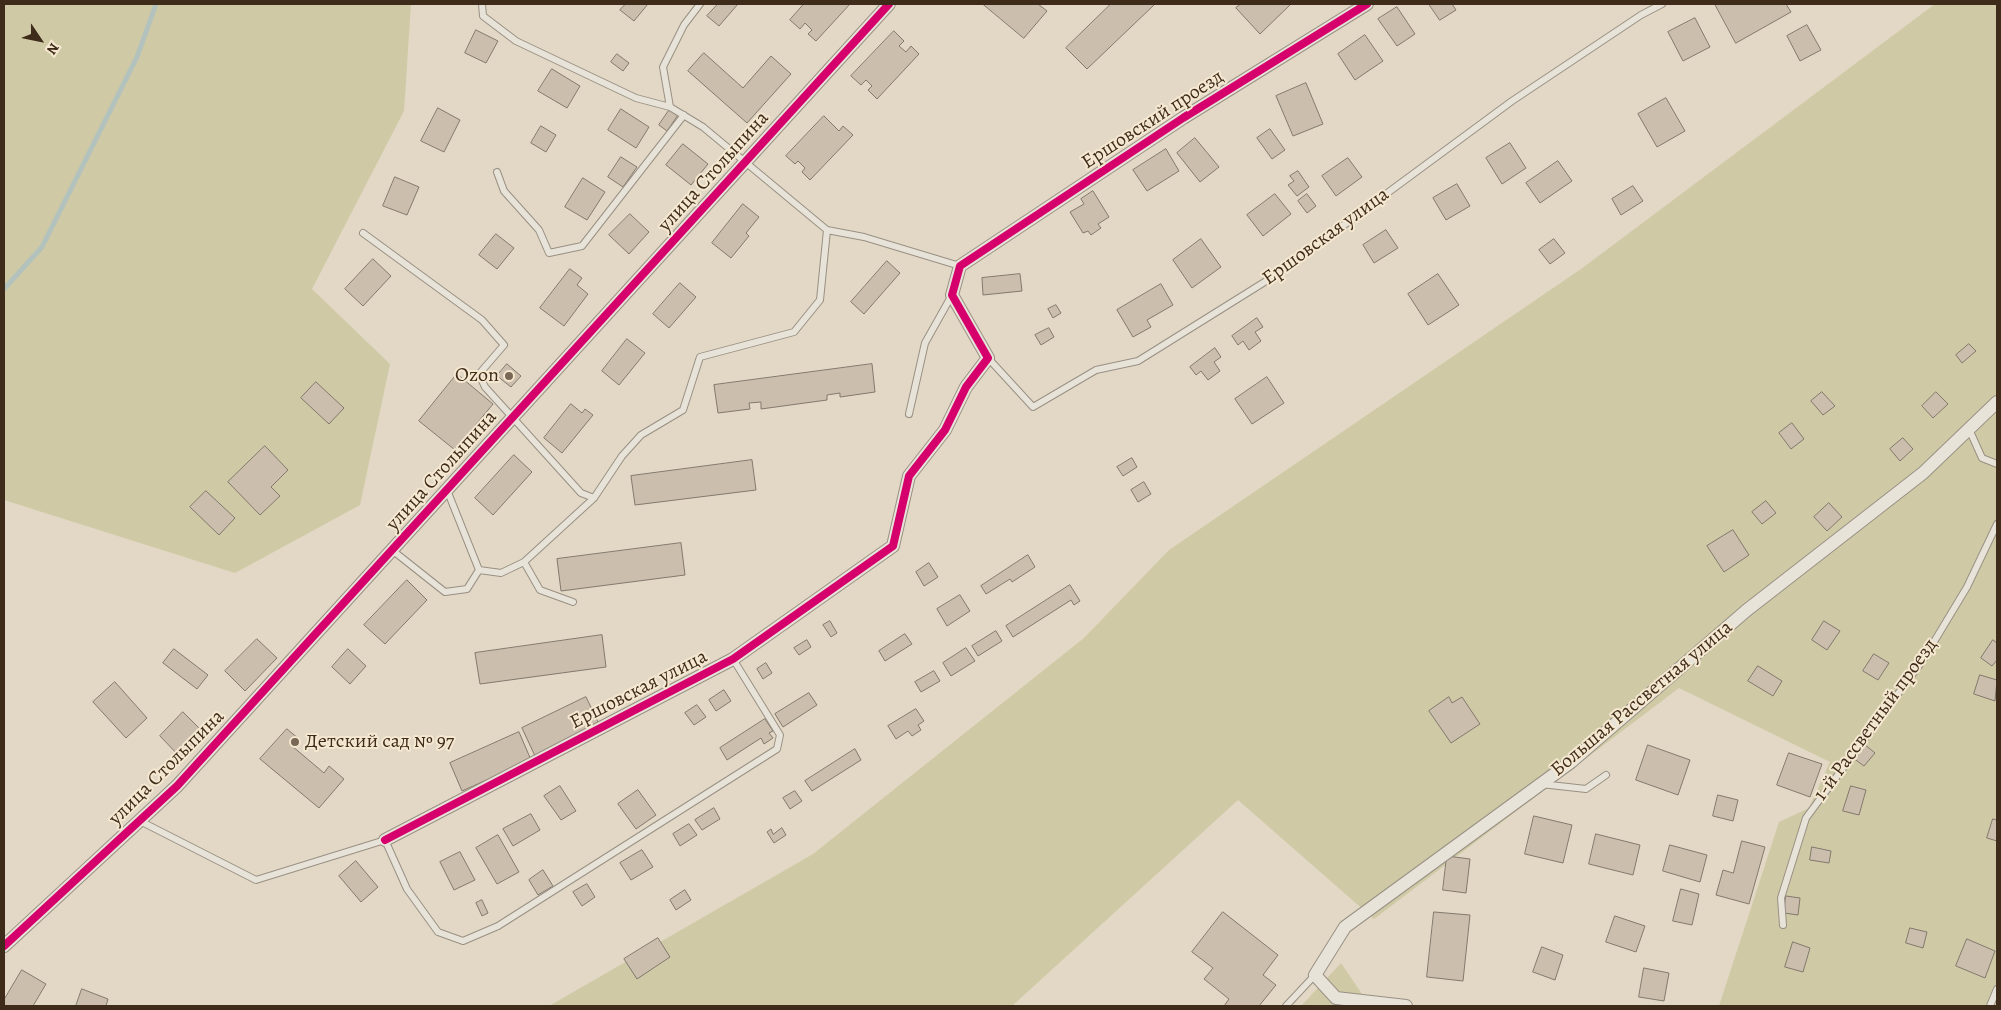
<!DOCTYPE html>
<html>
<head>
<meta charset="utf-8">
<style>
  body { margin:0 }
  #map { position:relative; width:2001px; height:1010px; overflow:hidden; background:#e2d8c5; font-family:Alegreya,serif }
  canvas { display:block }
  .frame { position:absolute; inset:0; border:5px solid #3f2b19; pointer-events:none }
  .north { position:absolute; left:15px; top:15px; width:50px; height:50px; -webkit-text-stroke:4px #f5e8d1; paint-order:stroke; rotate:124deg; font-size:14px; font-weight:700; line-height:20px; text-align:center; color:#3f2b19 }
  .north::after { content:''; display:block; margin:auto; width:18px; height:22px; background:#3f2b19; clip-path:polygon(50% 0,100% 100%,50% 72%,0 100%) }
</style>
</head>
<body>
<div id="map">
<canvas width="2001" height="1010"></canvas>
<div class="frame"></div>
<div class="north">N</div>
</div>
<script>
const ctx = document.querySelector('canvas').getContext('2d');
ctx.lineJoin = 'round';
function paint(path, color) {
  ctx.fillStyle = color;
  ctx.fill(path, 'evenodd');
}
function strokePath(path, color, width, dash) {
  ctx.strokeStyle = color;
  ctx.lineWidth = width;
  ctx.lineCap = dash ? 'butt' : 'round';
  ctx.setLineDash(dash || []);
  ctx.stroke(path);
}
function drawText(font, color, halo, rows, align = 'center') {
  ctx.font = font + ' Alegreya,serif';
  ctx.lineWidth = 4;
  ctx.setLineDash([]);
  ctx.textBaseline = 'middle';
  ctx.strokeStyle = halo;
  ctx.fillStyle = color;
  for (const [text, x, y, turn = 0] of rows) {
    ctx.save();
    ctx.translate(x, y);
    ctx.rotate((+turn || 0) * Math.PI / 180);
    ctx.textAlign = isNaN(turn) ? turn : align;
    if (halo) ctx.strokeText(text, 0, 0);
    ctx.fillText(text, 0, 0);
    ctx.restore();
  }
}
paint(new Path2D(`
  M4,4H411L404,111L312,289L390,364L360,505L235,573L4,500Z
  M1935,4H1997V1006H1719L1779,822L1809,808L1830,762L1679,688L1374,919L1238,800L1012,1006H549L813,854L1084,638L1169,550L1581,269Z
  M1341,963L1362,994L1359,1006H1301Z`), '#cfcaa5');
strokePath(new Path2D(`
  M4,289L42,247L137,57L156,4`), '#b4c2be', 5);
const building = new Path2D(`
  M626,4H648L634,21L620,10Z
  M718,4H738L719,26L707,16Z
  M804,4H850L816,41L808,34L812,30L805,23L800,29L790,20Z
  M983,4H1038L1047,11L1024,38Z
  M1111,4H1155L1087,69L1066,48Z
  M1241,4H1291L1260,34L1236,8Z
  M1429,4H1452L1456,10L1440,20Z
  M1715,4H1786L1791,12L1736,43Z
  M1397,7L1415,34L1397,46L1378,19Z
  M1695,18L1710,47L1683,61L1668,32Z
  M1807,25L1821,50L1800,61L1787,36Z
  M476,30L498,41L486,63L465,53Z
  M894,31L904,41L899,46L906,52L911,46L919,54L877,99L868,90L872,86L866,80L861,85L851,76Z
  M1365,35L1383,61L1355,80L1338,54Z
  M704,53L743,88L771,56L791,74L747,123L688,71Z
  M617,54L629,63L623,71L611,62Z
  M552,69L580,86L567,108L538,91Z
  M1306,83L1323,124L1293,136L1276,96Z
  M1666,98L1685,131L1657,147L1638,114Z
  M438,108L460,120L444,152L421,141Z
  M621,109L649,127L636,148L608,130Z
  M670,109L678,115L667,131L659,125Z
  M824,116L839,131L843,126L853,135L810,180L802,172L805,168L798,161L795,164L786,156Z
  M541,126L556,135L546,152L531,143Z
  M1270,129L1285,150L1272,159L1257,138Z
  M1195,138L1219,167L1200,182L1177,153Z
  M1510,143L1526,168L1502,184L1486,158Z
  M683,144L708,164L691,185L666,165Z
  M1166,149L1179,171L1147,191L1133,170Z
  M621,157L637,167L623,187L608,177Z
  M1348,158L1362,177L1336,196L1322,176Z
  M1558,161L1572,181L1540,203L1526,183Z
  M1298,171L1309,187L1297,196L1288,185L1294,181L1290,176Z
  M395,177L419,187L407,215L383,206Z
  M583,178L605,192L587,220L565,207Z
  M1457,184L1470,206L1446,220L1433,198Z
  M1633,186L1643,201L1621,215L1612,199Z
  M1093,191L1109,217L1098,224L1101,228L1091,235L1088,231L1083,233L1070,212L1084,204L1081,199Z
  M1275,194L1291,214L1263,236L1247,215Z
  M1307,194L1316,206L1307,213L1298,201Z
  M743,204L759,217L746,233L749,236L731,258L712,243Z
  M630,214L649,232L629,254L609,235Z
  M1386,230L1398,248L1374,263L1363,245Z
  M496,234L514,248L497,269L479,255Z
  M1201,239L1221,267L1192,288L1173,260Z
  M1554,239L1565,253L1550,264L1539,250Z
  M373,259L391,276L363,306L345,289Z
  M887,261L900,273L864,314L851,302Z
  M570,269L582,278L577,285L588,294L564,326L540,308Z
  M1020,274L1022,291L983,295L982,278Z
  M1438,274L1459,305L1428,325L1408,294Z
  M680,283L696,297L669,328L653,314Z
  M1161,284L1173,305L1147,320L1151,327L1133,337L1117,310Z
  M1056,305L1061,313L1053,318L1048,309Z
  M1257,318L1263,327L1255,332L1261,341L1249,350L1243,341L1238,345L1232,336Z
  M1049,328L1054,337L1041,345L1035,335Z
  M627,339L645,353L619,385L602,371Z
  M1969,344L1976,351L1962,363L1956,355Z
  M1215,348L1221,357L1214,362L1220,371L1208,380L1201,371L1196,375L1190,367Z
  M507,364L521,376L511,387L497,376Z
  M872,364L875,392L840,397V393L827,395V400L761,409V402L749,403L750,409L718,413L714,385Z
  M457,374L493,404L455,450L419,421Z
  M1267,377L1284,403L1252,424L1235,399Z
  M316,382L344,408L329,424L301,398Z
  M1822,392L1835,406L1823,415L1811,401Z
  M1936,392L1948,404L1933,418L1922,406Z
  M571,404L582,413L585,409L593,415L562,453L544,438Z
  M1792,423L1804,439L1791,449L1779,433Z
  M1903,438L1913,449L1900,461L1890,449Z
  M265,446L288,470L271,487L280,496L260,515L228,482Z
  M514,455L532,472L493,515L475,498Z
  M1132,458L1137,467L1123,476L1117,467Z
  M752,460L756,490L635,505L631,476Z
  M1144,482L1151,494L1138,502L1131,490Z
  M206,491L235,518L219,535L190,507Z
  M1766,501L1776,513L1762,524L1752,512Z
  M1829,503L1842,517L1827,531L1814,517Z
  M1733,530L1749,555L1724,572L1707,546Z
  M681,543L685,575L561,591L557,559Z
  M1028,555L1035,567L1012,582L1010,579L986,594L981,586Z
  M929,563L938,577L924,586L916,572Z
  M407,580L427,600L385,644L364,625Z
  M1070,585L1080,601L1074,605L1071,600L1013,637L1006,626Z
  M960,595L970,611L947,626L937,609Z
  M830,621L837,633L831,637L823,625Z
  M1824,621L1840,631L1827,650L1812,640Z
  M996,631L1002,641L978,656L972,646Z
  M905,634L912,644L885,661L879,651Z
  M602,635L606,667L480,684L475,653Z
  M257,639L277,658L245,691L225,671Z
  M807,640L811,647L799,655L794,648Z
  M1993,640L1997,643V660L1992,666L1981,658Z
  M966,648L975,661L951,676L943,663Z
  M174,649L208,675L197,689L163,663Z
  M348,649L366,666L350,684L332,667Z
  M1874,654L1889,663L1878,680L1863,671Z
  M766,663L772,673L763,679L757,669Z
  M1758,666L1782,681L1773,696L1748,681Z
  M934,671L940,681L921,692L915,682Z
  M1980,675L1997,680L1995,701L1974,694Z
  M115,682L147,718L126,738L93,702Z
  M724,690L731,701L716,711L709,700Z
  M809,693L817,705L783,727L775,714Z
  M586,697L599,724L535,756L522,728Z
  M1449,697L1452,703L1462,697L1480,724L1451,743L1429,711Z
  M697,705L706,717L694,725L685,713Z
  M916,709L924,721L918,725L921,730L912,736L908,731L896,739L888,726Z
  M183,712L204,733L180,757L160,736Z
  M765,719L773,731L769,733L773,738L764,744L761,738L727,760L720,748Z
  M287,729L299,739L292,746L324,773L329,766L344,779L319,808L260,759Z
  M519,732L531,760L462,791L450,763Z
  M1864,744L1875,753L1864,766L1853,758Z
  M1648,745L1690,760L1678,795L1636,780Z
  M855,749L861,760L812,791L805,781Z
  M1789,753L1822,764L1810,797L1777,785Z
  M560,786L576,811L561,820L544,796Z
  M1851,786L1866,790L1859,815L1843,811Z
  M638,790L656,815L636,829L618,804Z
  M795,791L802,801L790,809L783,798Z
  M1718,795L1738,800L1733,821L1713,816Z
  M714,808L720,819L702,830L695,820Z
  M531,814L540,830L513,846L503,829Z
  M1534,816L1572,825L1563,863L1525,854Z
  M1993,819L1997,820V841L1987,838Z
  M689,824L697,835L680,846L673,834Z
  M782,828L786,835L774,843L767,832L771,829L773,834Z
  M1596,834L1640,845L1633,875L1589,864Z
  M498,835L519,872L497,884L476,848Z
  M1742,841L1765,847L1749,904L1716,895L1723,870L1733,873Z
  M1670,845L1707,855L1700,882L1663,871Z
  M1812,847L1831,851L1829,863L1810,860Z
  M642,850L653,867L631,880L620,863Z
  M460,852L475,880L454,890L440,862Z
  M1447,856L1470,859L1466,893L1443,890Z
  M356,861L378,887L361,902L339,876Z
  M543,870L553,886L538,895L529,880Z
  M587,884L595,897L582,906L573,892Z
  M1681,889L1699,894L1692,925L1673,921Z
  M685,890L691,900L676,910L670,900Z
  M1786,896L1800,898L1798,915L1784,913Z
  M482,900L488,913L482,916L476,903Z
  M1223,912L1278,955L1263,975L1276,985L1259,1006H1224L1229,999L1204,979L1213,968L1192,952Z
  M1434,912L1470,915L1463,981L1427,977Z
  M1615,916L1645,926L1636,952L1606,942Z
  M1910,928L1927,932L1923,948L1906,943Z
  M658,938L670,957L637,979L624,959Z
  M1967,939L1995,951L1985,978L1956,966Z
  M1793,942L1810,948L1803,972L1785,967Z
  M1542,947L1563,955L1555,980L1533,972Z
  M1644,968L1669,973L1664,1001L1639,997Z
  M22,970L46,984L33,1006H4V1000Z
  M82,989L108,999L106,1006H76Z`);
paint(building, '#ccbead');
strokePath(building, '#82796d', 1);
const lane = new Path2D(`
  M482,4L483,16L516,41L636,98L670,107L703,127L827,230L864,237L960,266
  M670,107L663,67L684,25L700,4
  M497,172L504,191L539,230L549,253L582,246L684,115
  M363,233L482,320L504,345L479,374L485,387L581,493L594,498
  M988,358L1033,407L1096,370L1138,361L1279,273L1512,101L1641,15L1662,4
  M909,414L925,343L952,295
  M1969,429L1982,458L1997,464
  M447,490L479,570L501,573L524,562L594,498L622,456L641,435L683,410L700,357L794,332L820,300L827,230
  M392,550L445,592L467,589L479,570
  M524,562L540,590L573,602
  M1541,784L1586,789L1606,775
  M140,821L256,880L385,840L407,889L438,932L463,941L498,926L777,749L780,735L733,659
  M1783,925L1781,898L1806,818L1923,660L1967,587L1997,524
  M1286,1006L1315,975
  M1990,1006L1997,989`);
const street = new Path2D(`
  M385,840L733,659L893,546L909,476L945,430L966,387L988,358L952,295L960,266L1183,118L1367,4
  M4,946L177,786L889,4
  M1406,1006L1336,998L1315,975L1345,927L1571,762L1747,610L1923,473L1997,402`);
strokePath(lane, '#999084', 8);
strokePath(street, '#999084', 14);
strokePath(lane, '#e8e3d9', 6);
strokePath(street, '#e8e3d9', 12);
strokePath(new Path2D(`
  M385,840L733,659L893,546L909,476L945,430L966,387L988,358L952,295L960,266L1183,118L1367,4
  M4,946L177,786L889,4`), '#d6006c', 8);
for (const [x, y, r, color] of [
  [509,376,5,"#786855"],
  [295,742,5,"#786855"]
]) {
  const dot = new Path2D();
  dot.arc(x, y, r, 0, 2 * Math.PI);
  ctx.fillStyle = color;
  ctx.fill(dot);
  strokePath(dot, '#f5e8d1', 2);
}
drawText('20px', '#3f2b19', '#f5e8d1', [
  ["Ершовский проезд",1153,120,-33],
  ["улица Столыпина",714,172,-48],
  ["Ершовская улица",1326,237,-36],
  ["улица Столыпина",442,471,-48],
  ["Ершовская улица",639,690,-27],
  ["Большая Рассветная улица",1642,699,-40],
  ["1-й Рассветный проезд",1876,720,-54],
  ["улица Столыпина",167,768,-45]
]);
drawText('20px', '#3f2b19', '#f5e8d1', [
  ["Ozon",499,376],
  ["Детский сад № 97",305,742,"left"]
], 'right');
</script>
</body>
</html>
